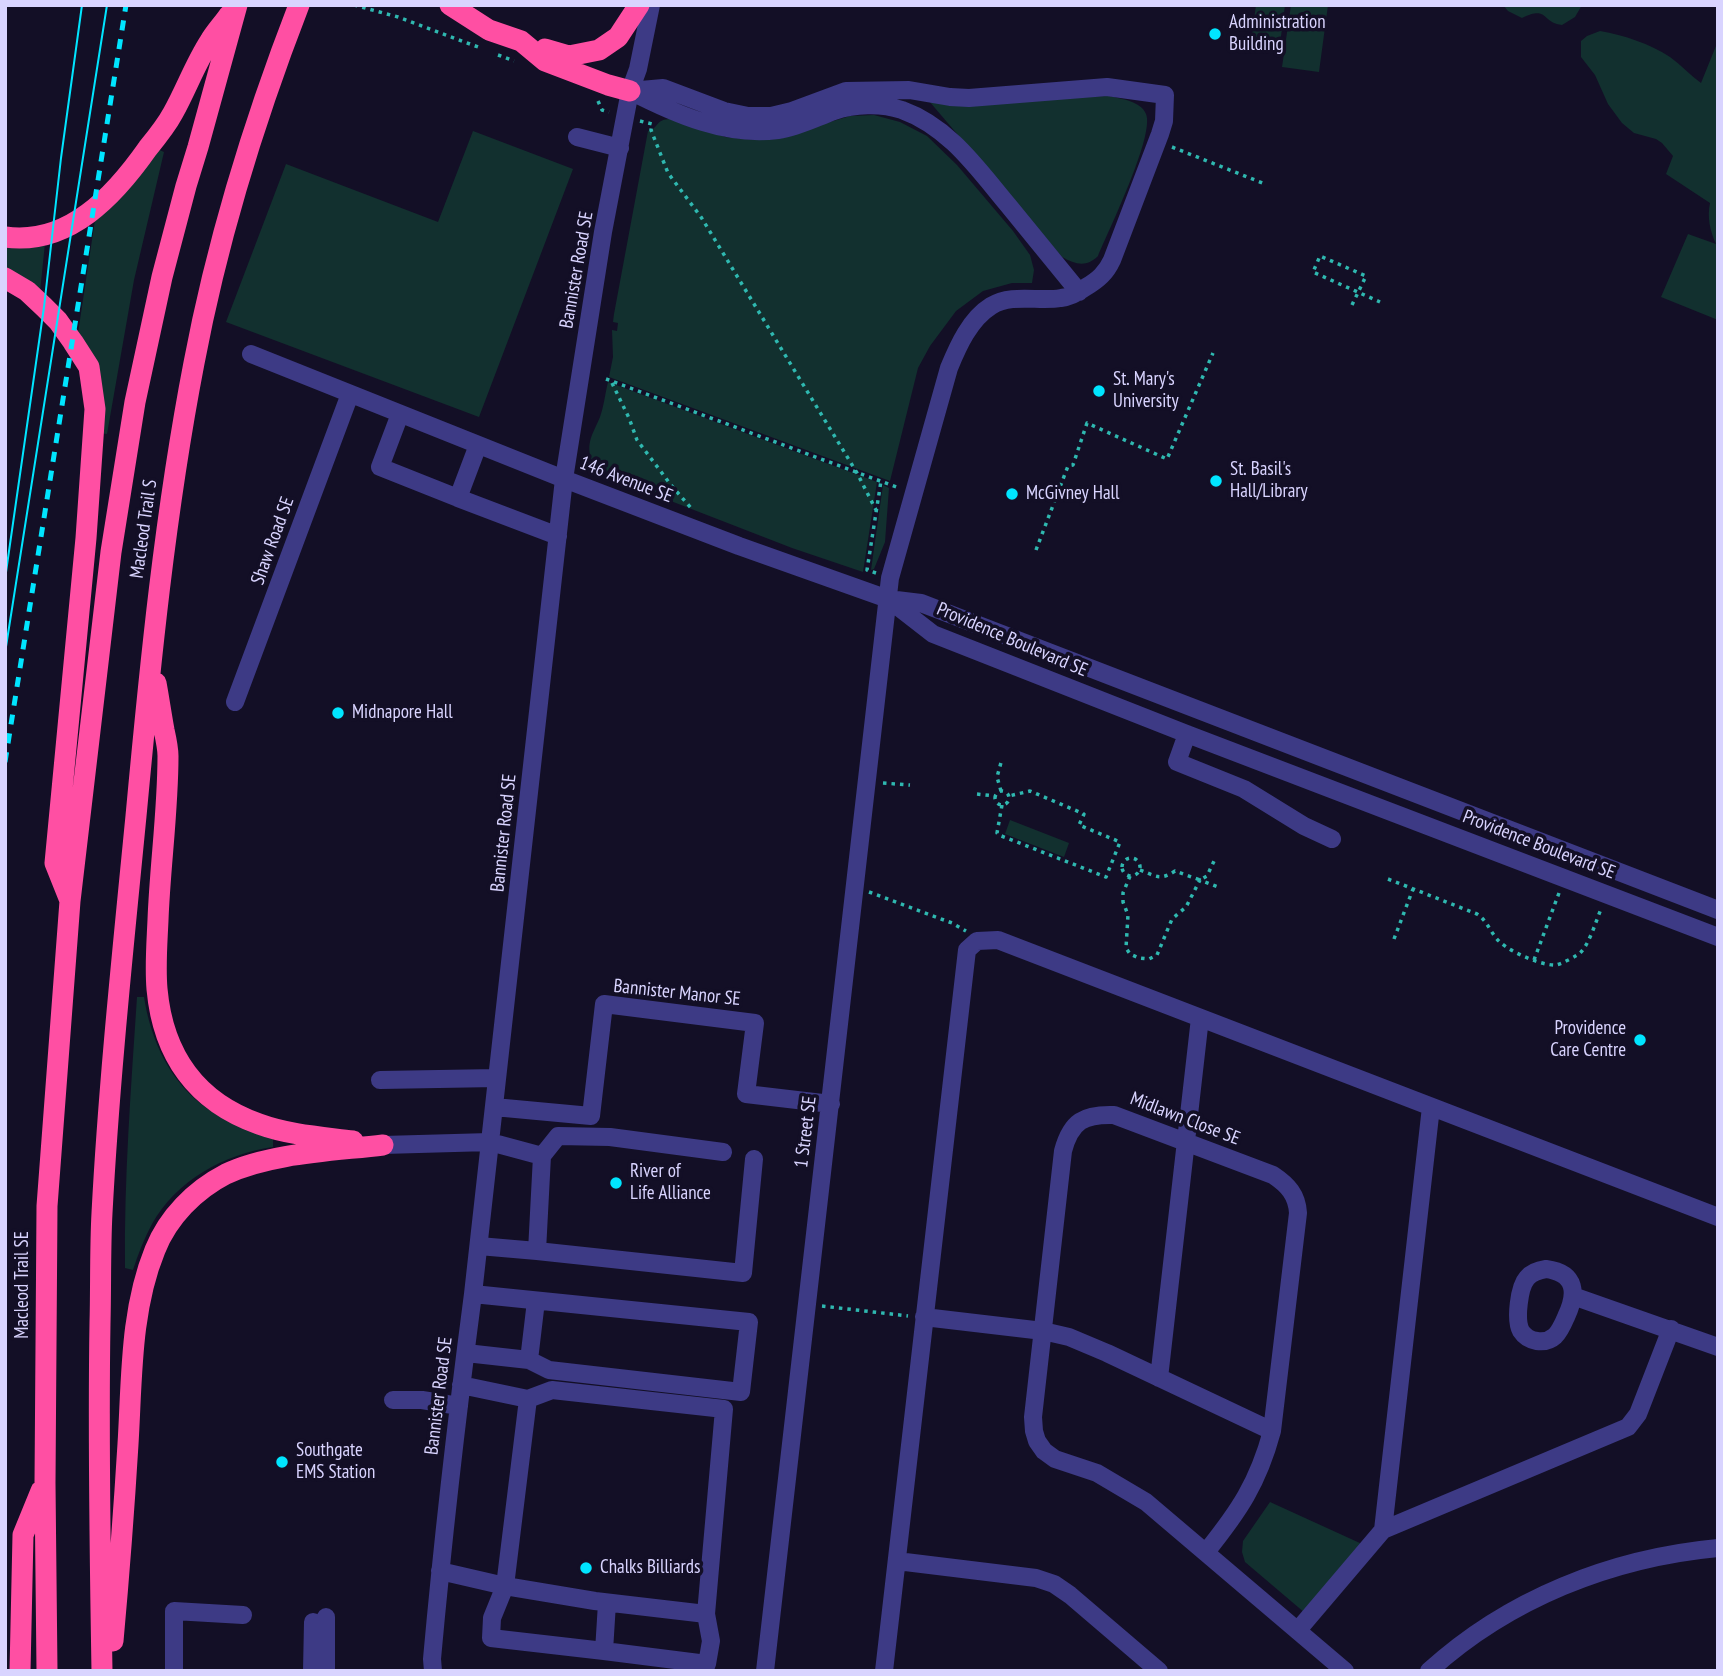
<!DOCTYPE html>
<html>
<head>
<meta charset="utf-8">
<style>
  body { margin:0 }
  #map { position:relative; width:1723px; height:1676px; overflow:hidden; background:#130f26; font-family:"PT Sans Narrow",sans-serif }
  canvas { display:block }
  .frame { position:absolute; inset:0; border:7px solid #d9d4ff; pointer-events:none }
</style>
</head>
<body>
<div id="map">
<canvas width="1723" height="1676"></canvas>
<div class="frame"></div>
</div>
<script>
const ctx = document.querySelector('canvas').getContext('2d');
ctx.lineJoin = 'round';
function paint(path, color) {
  ctx.fillStyle = color;
  ctx.fill(path, 'evenodd');
}
function strokePath(path, color, width, dash) {
  ctx.strokeStyle = color;
  ctx.lineWidth = width;
  ctx.lineCap = dash ? 'butt' : 'round';
  ctx.setLineDash(dash || []);
  ctx.stroke(path);
}
function drawText(font, color, halo, rows, align = 'center') {
  ctx.font = font + ' "PT Sans Narrow",sans-serif';
  ctx.lineWidth = 7;
  ctx.setLineDash([]);
  ctx.textBaseline = 'middle';
  ctx.strokeStyle = halo;
  ctx.fillStyle = color;
  for (const [text, x, y, turn = 0] of rows) {
    ctx.save();
    ctx.translate(x, y);
    ctx.rotate((+turn || 0) * Math.PI / 180);
    ctx.textAlign = isNaN(turn) ? turn : align;
    if (halo) ctx.strokeText(text, 0, 0);
    ctx.fillText(text, 0, 0);
    ctx.restore();
  }
}
paint(new Path2D(`
  M1256,5H1285L1279,52L1250,48Z
  M1291,5H1328L1319,72L1282,67Z
  M1503,5H1582L1575,17L1562,25C1541,23 1549,5 1522,18L1508,11Z
  M1600,31C1624,35 1650,44 1670,57C1681,65 1690,75 1701,83L1718,41V320L1661,297L1688,234L1716,244C1710,231 1707,217 1710,203L1666,174L1673,156L1662,143L1656,139L1634,133L1622,123L1608,104L1595,75L1581,57V41L1587,36Z
  M1109,96C1121,99 1141,101 1146,114C1155,135 1108,232 1098,256C1086,268 1075,264 1062,257L929,101Z
  M874,115L900,122L927,136L957,165L1013,231L1030,255L1034,270L1032,283H1012L983,291L956,311L930,346L918,368L890,481L609,377L613,357L612,330L617,331L618,323L613,322L614,314L648,131C660,128 654,118 674,119L725,137L755,140L774,139L850,116Z
  M473,131L573,169L479,417L226,322L286,164L438,222Z
  M157,149L164,152L134,280L107,434L99,433L78,333L95,220Z
  M45,243L40,292L5,270V246Z
  M608,382L877,482L863,572L792,548L596,472L592,468L594,466C584,445 592,436 600,417C604,406 605,394 608,382Z
  M883,485L889,488L885,542L874,569L871,570Z
  M1010,820L1069,843L1064,857L1005,834Z
  M137,997H144C151,1041 170,1083 208,1109C227,1123 251,1130 273,1138V1147C224,1154 176,1181 152,1224C144,1239 138,1254 133,1270L125,1268C124,1178 131,1088 137,997Z
  M1270,1502L1362,1544L1305,1613L1245,1562L1242,1552L1243,1541Z`), '#12302f');
strokePath(new Path2D(`
  M354,5L398,17L478,47
  M498,55L514,61
  M598,101L602,110L609,112
  M640,121L652,124L651,130L668,173L701,217L857,473L876,510
  M1172,147L1265,184
  M1352,305L1366,276L1320,256L1313,272L1380,302
  M606,379L899,488
  M612,383L629,418L637,440L671,485L691,508
  M1036,550L1068,466L1073,465L1087,423L1167,459L1213,353
  M876,573L867,570L881,481
  M883,783L910,785
  M995 798a7 7 0 1 1 14 0a7 7 0 1 1-14 0Z
  M1001,791L997,777L1002,759
  M977,794L995,796
  M1002,805L997,833L999,835L1106,877L1120,842L1079,825L1084,814L1030,791L1009,796
  M1122 867a9 9 0 1 1 18 0a9 9 0 1 1-18 0Z
  M1140,870C1156,876 1160,881 1175,871L1200,880L1207,876L1215,859
  M1130,876L1123,893V902L1128,915L1126,948L1130,954L1139,958L1149,959L1157,955L1172,919L1186,907L1200,880L1218,887
  M1388,879L1477,914C1488,921 1491,935 1501,943C1511,952 1542,966 1556,965C1561,964 1577,956 1580,953C1589,945 1596,921 1601,909
  M869,892L952,923L966,931
  M1394,939L1413,889
  M1534,960L1559,893
  M822,1306L908,1316`), '#2fb8b0', 3.5, [3.5, 5]);
strokePath(new Path2D(`
  M630,91L663,88L724,111L748,116H771L792,111L846,91L909,90L950,97L969,98L1107,87L1165,95L1164,121L1160,134L1112,260C1106,273 1098,280 1086,287C1079,292 1070,297 1061,298C1039,302 1012,293 991,306C970,319 958,346 949,368L890,578L765,1671
  M630,91C675,114 727,137 778,130C798,127 815,118 834,111C854,104 881,103 902,110C949,127 977,168 1008,205C1032,234 1055,263 1079,292
  M577,137L620,148
  M251,354L564,479L739,546L888,599L921,603L1718,910
  M400,414L380,467L458,498
  M478,445L458,498L558,536
  M888,599L933,634L1187,734L1718,937
  M235,702L350,394
  M1187,734L1177,762L1244,789L1304,826L1332,839
  M380,1080L497,1078
  M494,1107L591,1116L604,1004L755,1023L746,1094L831,1104
  M383,1145L490,1142L542,1156L558,1136L610,1137L723,1152
  M479,1246L537,1251L542,1156
  M537,1251L743,1273L754,1159
  M1546,1269C1577,1273 1577,1294 1566,1317C1563,1324 1560,1331 1555,1336C1545,1345 1528,1342 1521,1331C1515,1320 1519,1287 1527,1278C1532,1272 1539,1270 1546,1269Z
  M1573,1296L1718,1347
  M924,1317L1043,1331L1069,1337L1107,1353L1272,1431
  M466,1353L529,1360L549,1370L741,1392L749,1322L473,1294
  M529,1360L536,1301
  M1159,1378L1200,1018
  M528,1399L552,1390L724,1409L706,1614L595,1601L505,1586L492,1618L491,1638L604,1651
  M393,1400H422L459,1406
  M1383,1530L1628,1427L1638,1414L1671,1329
  M1206,1552C1239,1511 1258,1483 1272,1431L1298,1213C1297,1195 1288,1185 1273,1175L1114,1115C1084,1114 1071,1121 1063,1151L1033,1417L1034,1431L1037,1441L1044,1451L1055,1459L1097,1473L1146,1502L1345,1671
  M897,1561L1036,1578L1054,1584L1070,1595L1159,1671
  M440,1571L505,1586L528,1399L461,1385
  M607,1603L604,1651L707,1664L711,1641L706,1614
  M326,1617V1671
  M1298,1630L1383,1530L1431,1107
  M174,1671V1611L243,1615
  M312,1671L313,1622
  M433,1671L432,1659C443,1537 457,1416 473,1294L564,479L603,232L630,91L638,69L651,5
  M884,1671L967,950L977,941L998,940L1718,1217
  M1429,1671C1508,1599 1611,1558 1718,1548`), '#3d3a85', 18);
strokePath(new Path2D(`
  M450,5L489,30L521,41L545,61L608,85L630,91
  M545,49L569,56L599,50L618,37L639,5
  M5,237C69,246 115,195 148,148C157,137 166,126 173,113C186,90 195,64 210,41C215,32 223,24 229,15
  M5,278L27,291L44,307L58,321L73,342L89,367L95,409L86,538L55,863L69,898
  M156,683C159,699 161,714 164,730C166,739 168,748 168,756C168,811 160,866 158,920C157,943 155,966 157,989C163,1055 196,1102 259,1124C289,1135 322,1137 353,1141
  M113,1641C119,1575 124,1510 128,1444C132,1380 130,1311 155,1250C168,1217 195,1190 226,1174C270,1153 334,1151 383,1145
  M20,1671L23,1535L41,1491
  M47,1671L45,1483L47,1206L70,901L111,552L135,402L162,277L186,186L198,147L237,5
  M102,1671C100,1555 98,1439 100,1323C101,1287 100,1250 102,1213C109,1081 123,949 136,816C150,665 165,513 194,363C217,241 254,121 299,5`), '#ff4fa3', 21);
strokePath(new Path2D(`
  M5,579L44,307L61,158L82,5
  M5,653L107,5`), '#00e5ff', 2);
strokePath(new Path2D(`
  M5,762L126,5`), '#00e5ff', 5, [10, 9]);
for (const [x, y, r, color] of [
  [1215,34,7,"#00e5ff"],
  [1099,391,7,"#00e5ff"],
  [1216,481,7,"#00e5ff"],
  [1012,494,7,"#00e5ff"],
  [338,713,7,"#00e5ff"],
  [1640,1040,7,"#00e5ff"],
  [616,1183,7,"#00e5ff"],
  [282,1462,7,"#00e5ff"],
  [586,1568,7,"#00e5ff"]
]) {
  const dot = new Path2D();
  dot.arc(x, y, r, 0, 2 * Math.PI);
  ctx.fillStyle = color;
  ctx.fill(dot);
  strokePath(dot, '#130f26', 2.5);
}
drawText('19px', '#d9d4ff', '#130f26', [
  ["Administration",1229,23],
  ["Building",1229,45],
  ["St. Mary's",1113,380],
  ["University",1113,402],
  ["St. Basil's",1230,470],
  ["Hall/Library",1230,492],
  ["McGivney Hall",1026,494],
  ["Midnapore Hall",352,713],
  ["Providence",1626,1029,"right"],
  ["Care Centre",1626,1051,"right"],
  ["River of",630,1172],
  ["Life Alliance",630,1194],
  ["Southgate",296,1451],
  ["EMS Station",296,1473],
  ["Chalks Billiards",600,1568]
], 'left');
drawText('19px', '#d9d4ff', '#130f26', [
  ["Bannister Road SE",577,270,-80],
  ["146 Avenue SE",626,480,21],
  ["Macleod Trail S",144,529,-82],
  ["Shaw Road SE",273,541,-70],
  ["Providence Boulevard SE",1012,640,23],
  ["Bannister Road SE",504,833,-84],
  ["Providence Boulevard SE",1539,845,21],
  ["Bannister Manor SE",677,993,6],
  ["Midlawn Close SE",1185,1119,21],
  ["1 Street SE",806,1132,-83],
  ["Macleod Trail SE",23,1285,-90],
  ["Bannister Road SE",439,1396,-83]
]);
</script>
</body>
</html>
